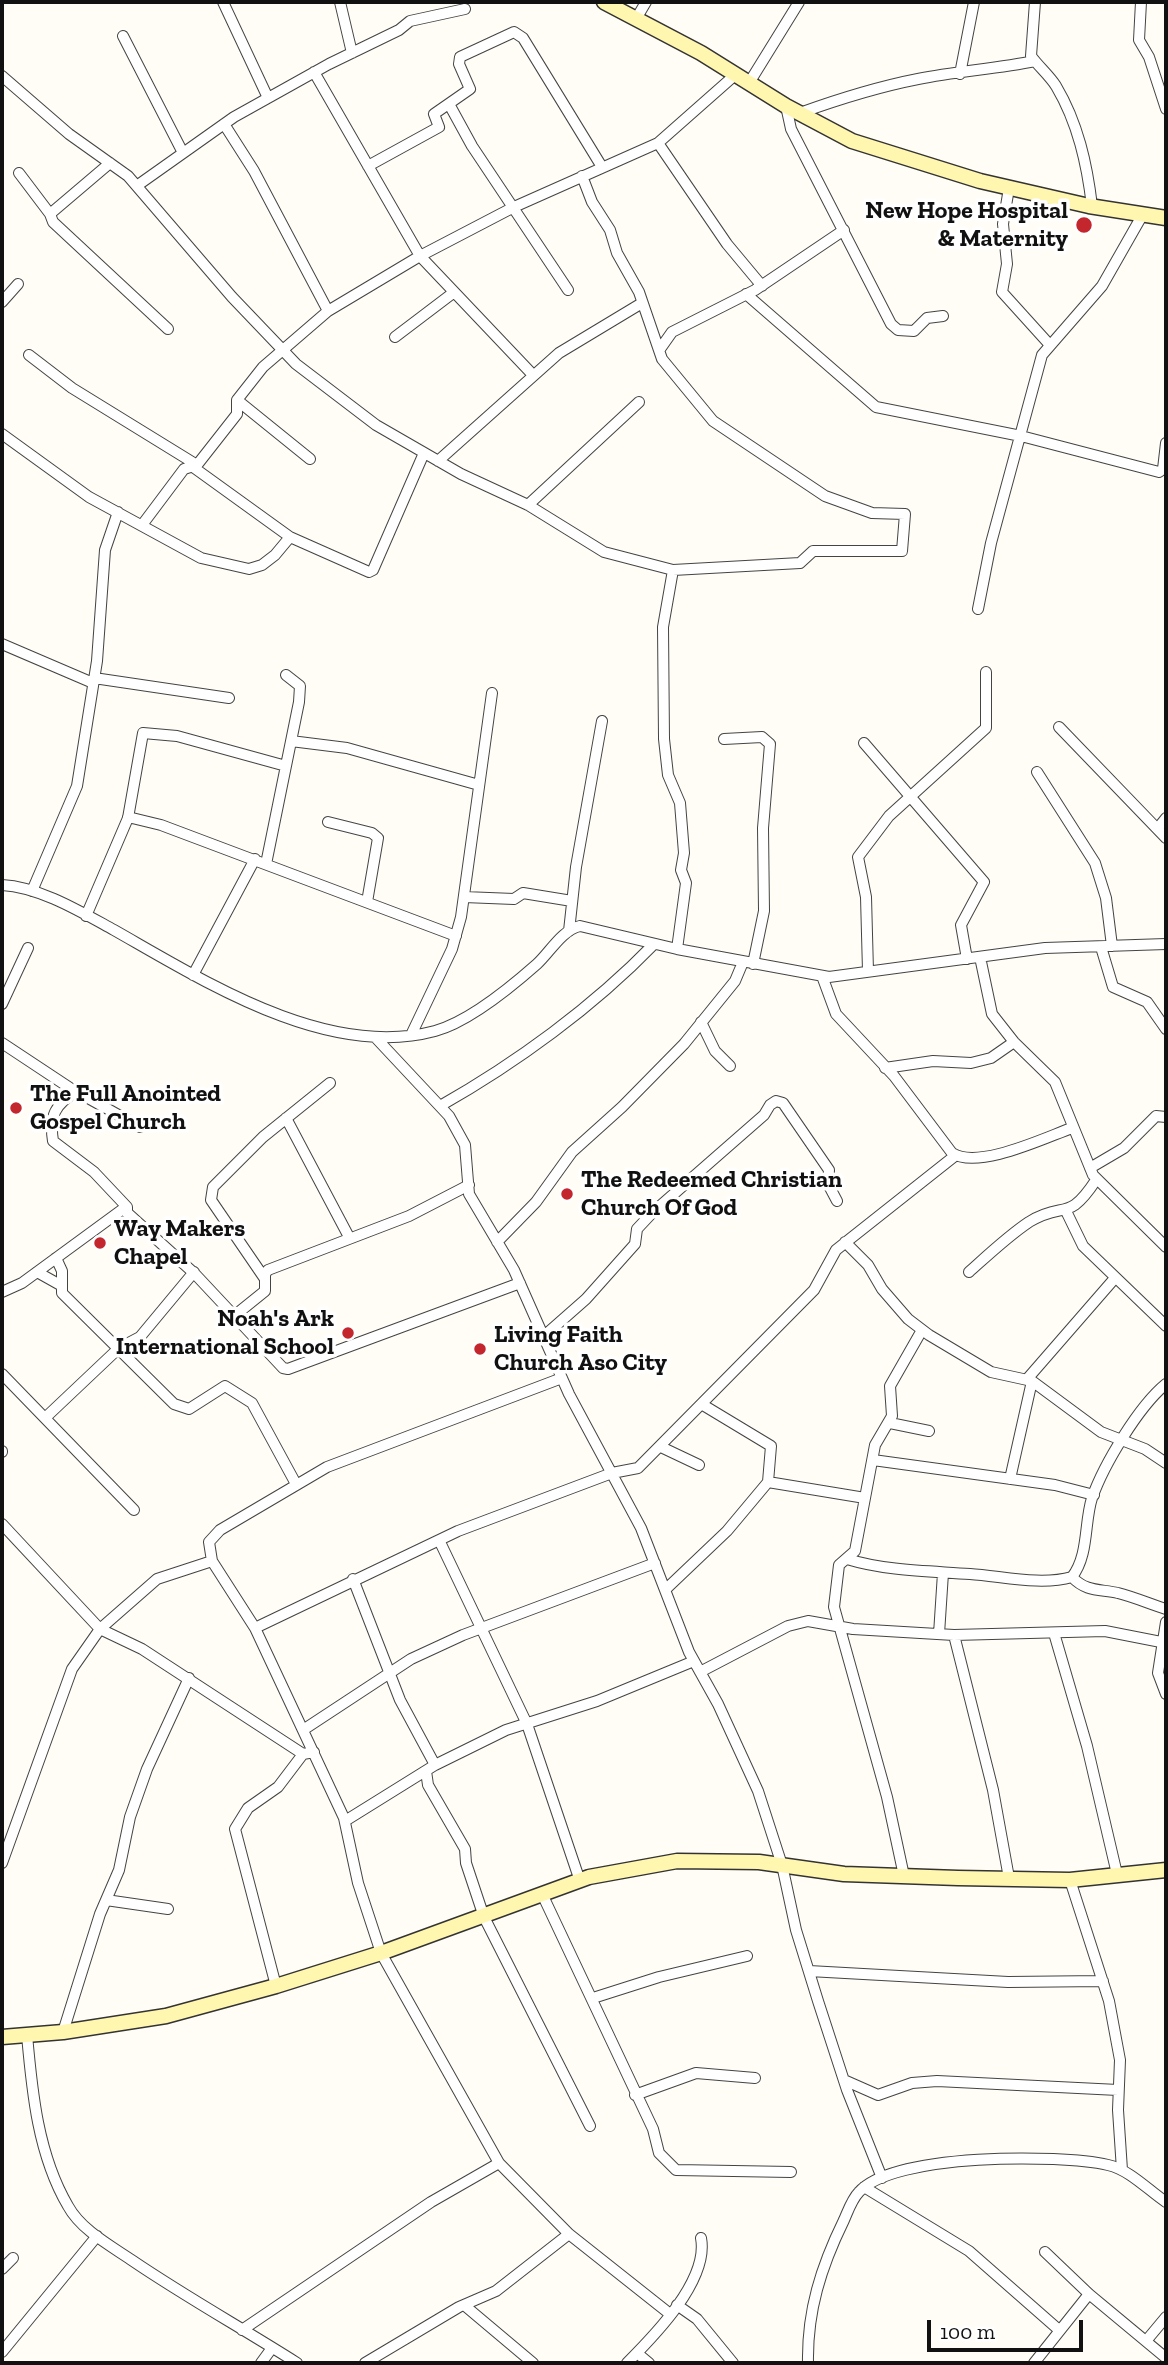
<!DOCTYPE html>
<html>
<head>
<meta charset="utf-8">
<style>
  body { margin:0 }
  #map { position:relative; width:1168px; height:2365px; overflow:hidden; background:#fffdf5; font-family:"Zilla Slab",serif }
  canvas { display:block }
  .frame { position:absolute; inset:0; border:4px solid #111; pointer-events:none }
  .scale { position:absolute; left:927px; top:2320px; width:156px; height:32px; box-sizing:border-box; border:4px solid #111; border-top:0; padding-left:9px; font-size:21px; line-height:24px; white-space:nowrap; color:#111; -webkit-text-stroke:5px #fff; paint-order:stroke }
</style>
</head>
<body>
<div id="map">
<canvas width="1168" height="2365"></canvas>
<div class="frame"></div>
<div class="scale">100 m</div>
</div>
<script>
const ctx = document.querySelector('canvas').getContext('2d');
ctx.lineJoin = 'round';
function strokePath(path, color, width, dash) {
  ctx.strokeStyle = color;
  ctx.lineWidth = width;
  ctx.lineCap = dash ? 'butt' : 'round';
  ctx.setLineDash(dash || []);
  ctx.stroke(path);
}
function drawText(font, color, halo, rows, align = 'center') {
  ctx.font = font + ' "Zilla Slab",serif';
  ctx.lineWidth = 7;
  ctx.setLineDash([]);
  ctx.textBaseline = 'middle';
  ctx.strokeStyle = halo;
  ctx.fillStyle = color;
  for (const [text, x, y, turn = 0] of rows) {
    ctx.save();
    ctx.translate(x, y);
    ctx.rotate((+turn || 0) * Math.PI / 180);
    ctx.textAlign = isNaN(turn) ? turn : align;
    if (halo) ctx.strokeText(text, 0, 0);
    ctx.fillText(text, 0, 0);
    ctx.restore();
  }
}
const street = new Path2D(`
  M223,2L268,98
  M340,2L352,53
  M1035,2L1031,56C1039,67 1049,75 1056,86C1078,123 1087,164 1092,206
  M1141,2L1139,40L1149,57L1166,109
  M636,19L646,2
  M123,36L182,151
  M314,72L420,256L533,375
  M960,74L974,2
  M2,76L69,134L128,176L232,297L296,364L376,425L461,474L528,505L604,552L673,570L800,563L813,551H902L905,514L872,513L825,496L713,421L662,359L639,292L617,253L610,230L592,202L582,176
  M749,83L799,2
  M449,104L472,146L568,290
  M786,106L791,129L891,324L898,330L914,331L927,318L943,316
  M800,113C839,99 877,87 918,79C957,71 996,69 1035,61
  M224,124L254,171L328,311
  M658,143L727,244L762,286
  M110,163L50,214L53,222L168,329
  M368,166L439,127L434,114L470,89L459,64L460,57L514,32L523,38L602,167
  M19,173L50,214
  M138,185L234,117L329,64L399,30L410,21L465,9
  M1009,188L1003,224L1007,264L1002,292L1049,344
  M746,294L876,407L1021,436L1159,472L1163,469L1166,443
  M2,302L18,284
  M395,337L453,293
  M660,349L672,332L755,290L844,230
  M29,355L72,388L197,465
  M237,400L310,459
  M2,434L89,497L201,558L249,569L262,565L275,555L290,537
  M438,461L559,353L642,303
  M193,467L290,537L369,572L373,570L424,453
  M528,505L639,402
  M142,525L184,469L197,465L237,414V400L263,367L328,311L420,256L514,207L658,143L735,75
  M673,570L663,627L664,739L668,775L680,803L684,853L681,870L686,883L677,949
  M978,609L991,543L1042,355L1102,286L1143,214
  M2,644L93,683
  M94,678L229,698
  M1059,727L1166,838
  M724,739L762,737L770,744L763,828L764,911L753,964
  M291,741L347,748L479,785
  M864,743L984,882L961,925L967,959
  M1037,772L1095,863L1106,898L1112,946
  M128,817L161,825L456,936
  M328,822L372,833L378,838L367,902
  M1158,828L1166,818
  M266,864L299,702L300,686L286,675
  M2,885C40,887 81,912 114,930C204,981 327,1060 435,1031C468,1022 511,987 537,964C550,952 562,930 580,926L677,949L829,977L1045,948L1166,944
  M32,891L77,786L97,661L105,550L118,512
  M464,897L514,899L523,893L572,901
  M86,916L128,818L143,733L177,736L286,766
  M569,931L576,867L602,721
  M1101,947L1113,987L1147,1002L1166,1029
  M980,957L992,1014L1014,1042L1055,1082L1093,1175L1166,1247
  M868,971L866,897L858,857L889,816L986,728V672
  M193,975L255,859
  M822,976L836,1014L894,1076L952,1153C978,1170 1044,1138 1072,1128
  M2,1004L28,948
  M701,1022L715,1051L730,1066
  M412,1033L452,949L461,917L492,693
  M375,1037L449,1116L465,1145L469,1194L514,1270L569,1394L641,1528L689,1652L718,1704L758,1791L782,1865L796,1930L818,2001L847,2090L882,2178
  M2,1043L70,1088L140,1127
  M885,1068L933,1061L971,1063L991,1058L1014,1042
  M77,1091C55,1104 49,1116 53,1141L94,1172L127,1207V1211
  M440,1106C516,1063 593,1007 654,944
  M286,1118L349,1237
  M1090,1168L1124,1148L1156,1116L1166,1117
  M1066,1211L1083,1246L1166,1326
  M497,1242L536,1202L572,1152L622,1107L684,1044L735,981L743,962
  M845,1242L868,1265L882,1289L908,1319L929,1335L991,1372L1032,1381L1101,1432L1145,1449L1166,1463
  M56,1258L62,1271V1293L174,1404L189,1409L225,1386L252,1403L296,1484
  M37,1272L62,1286
  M969,1272C988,1255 1008,1236 1029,1222C1065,1200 1067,1224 1096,1180
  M265,1279L211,1200L213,1187L263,1137L330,1083
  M2,1292L22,1283L123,1209L195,1274L283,1368L288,1369L520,1283
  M234,1316L265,1291V1274L268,1270L409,1216L469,1185
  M544,1336L586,1299L635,1244L637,1229L652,1213L764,1115L770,1105L776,1101L783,1103L829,1170L828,1184L837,1201
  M2,1374L134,1510
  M562,1378L327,1467L220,1530L209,1542L212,1561L255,1628L344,1818L358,1883L381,1953L499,2163L569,2234L670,2314
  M1028,1378L1115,1278
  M703,1405L771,1446L768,1482
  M45,1418L119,1348L140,1337L194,1272
  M890,1423L929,1431
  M661,1447L699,1465
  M2,1452V1451
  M873,1460L1055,1485L1094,1495
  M1010,1479L1032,1381
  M2,1524L100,1629L142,1649L303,1754L314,1752
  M440,1542L527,1724L580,1881
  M847,1559C886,1571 929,1571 970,1574C1002,1576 1040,1586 1072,1577C1089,1555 1084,1523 1092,1498C1104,1464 1139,1406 1166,1384
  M1072,1577C1086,1592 1100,1589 1118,1593C1134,1597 1150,1604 1166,1609
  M353,1579L400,1700L435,1765
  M665,1590L727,1531L768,1482L865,1498
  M1166,1622L1158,1673L1166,1694
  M255,1628L458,1531L612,1473L638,1468L814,1290L836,1250L956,1155
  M1054,1633L1087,1746L1117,1874
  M939,1634L943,1573
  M954,1635L993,1790L1009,1878
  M700,1672L788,1626L808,1621L853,1629L954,1635L1105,1631L1161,1642
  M303,1730L411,1659L463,1635L655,1563
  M426,1771L428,1785L465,1849L466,1863L484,1917L590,2126
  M345,1821L435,1765L506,1730L597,1701L694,1661
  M2,1863L72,1669L100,1629L157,1579L212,1561
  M904,1876L887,1797L834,1607L839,1565L855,1551L875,1445L892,1416L890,1386L922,1330
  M1070,1880L1109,2001L1120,2060L1118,2110L1122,2170
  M543,1896L653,2129L659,2153L676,2170L791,2172
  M106,1900L168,1909
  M809,1971L1008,1982L1103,1981
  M276,1986L235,1829L248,1808L278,1787L303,1754
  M593,1998L659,1977L747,1956
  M63,2032L100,1914L119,1870L130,1817L147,1769L189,1678
  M27,2035C32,2092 38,2155 68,2206C81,2230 111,2246 133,2261C186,2297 242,2328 297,2363
  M844,2080L878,2095L912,2083L937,2081L1118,2090
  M635,2095L696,2073L755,2078
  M864,2187L969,2251L1059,2330
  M1045,2252L1089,2294L1166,2358
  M2,2269L13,2258
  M464,2305L533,2363
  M677,2305L697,2319L733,2363
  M242,2330L431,2202L499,2163
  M1146,2341L1166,2317
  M2,2352L97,2236
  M637,2353L649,2363
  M261,2363L272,2348
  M365,2363L459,2307L496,2291L569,2234
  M627,2363C655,2335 709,2280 701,2238
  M808,2363C807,2311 821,2267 844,2220C848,2211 852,2199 859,2192C894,2153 1059,2154 1108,2165C1130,2170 1148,2190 1166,2202
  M1034,2363L1089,2294`);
const secondary = new Path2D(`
  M604,2L701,53L786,106L852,141L980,181L1089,206L1166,218
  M2,2037L63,2032L166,2016L276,1986L381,1953L589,1877L677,1861L759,1862L844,1874L958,1878L1070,1880L1166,1870`);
strokePath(street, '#444', 12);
strokePath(secondary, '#333', 17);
strokePath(street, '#fff', 10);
strokePath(secondary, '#fff6b0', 14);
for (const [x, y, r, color] of [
  [1084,225,9,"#c4262e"],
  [16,1108,7,"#c4262e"],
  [567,1194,7,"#c4262e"],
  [100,1243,7,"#c4262e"],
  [348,1333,7,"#c4262e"],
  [480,1349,7,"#c4262e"]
]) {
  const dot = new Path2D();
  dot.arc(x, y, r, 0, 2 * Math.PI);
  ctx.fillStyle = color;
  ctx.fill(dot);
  strokePath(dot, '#fff', 2.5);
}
drawText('bold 24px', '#111', '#fff', [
  ["New Hope Hospital",1068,211,"right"],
  ["& Maternity",1068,239,"right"],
  ["The Full Anointed",30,1094],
  ["Gospel Church",30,1122],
  ["The Redeemed Christian",581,1180],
  ["Church Of God",581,1208],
  ["Way Makers",114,1229],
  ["Chapel",114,1257],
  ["Noah's Ark",334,1319,"right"],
  ["International School",334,1347,"right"],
  ["Living Faith",494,1335],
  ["Church Aso City",494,1363]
], 'left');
</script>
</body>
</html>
